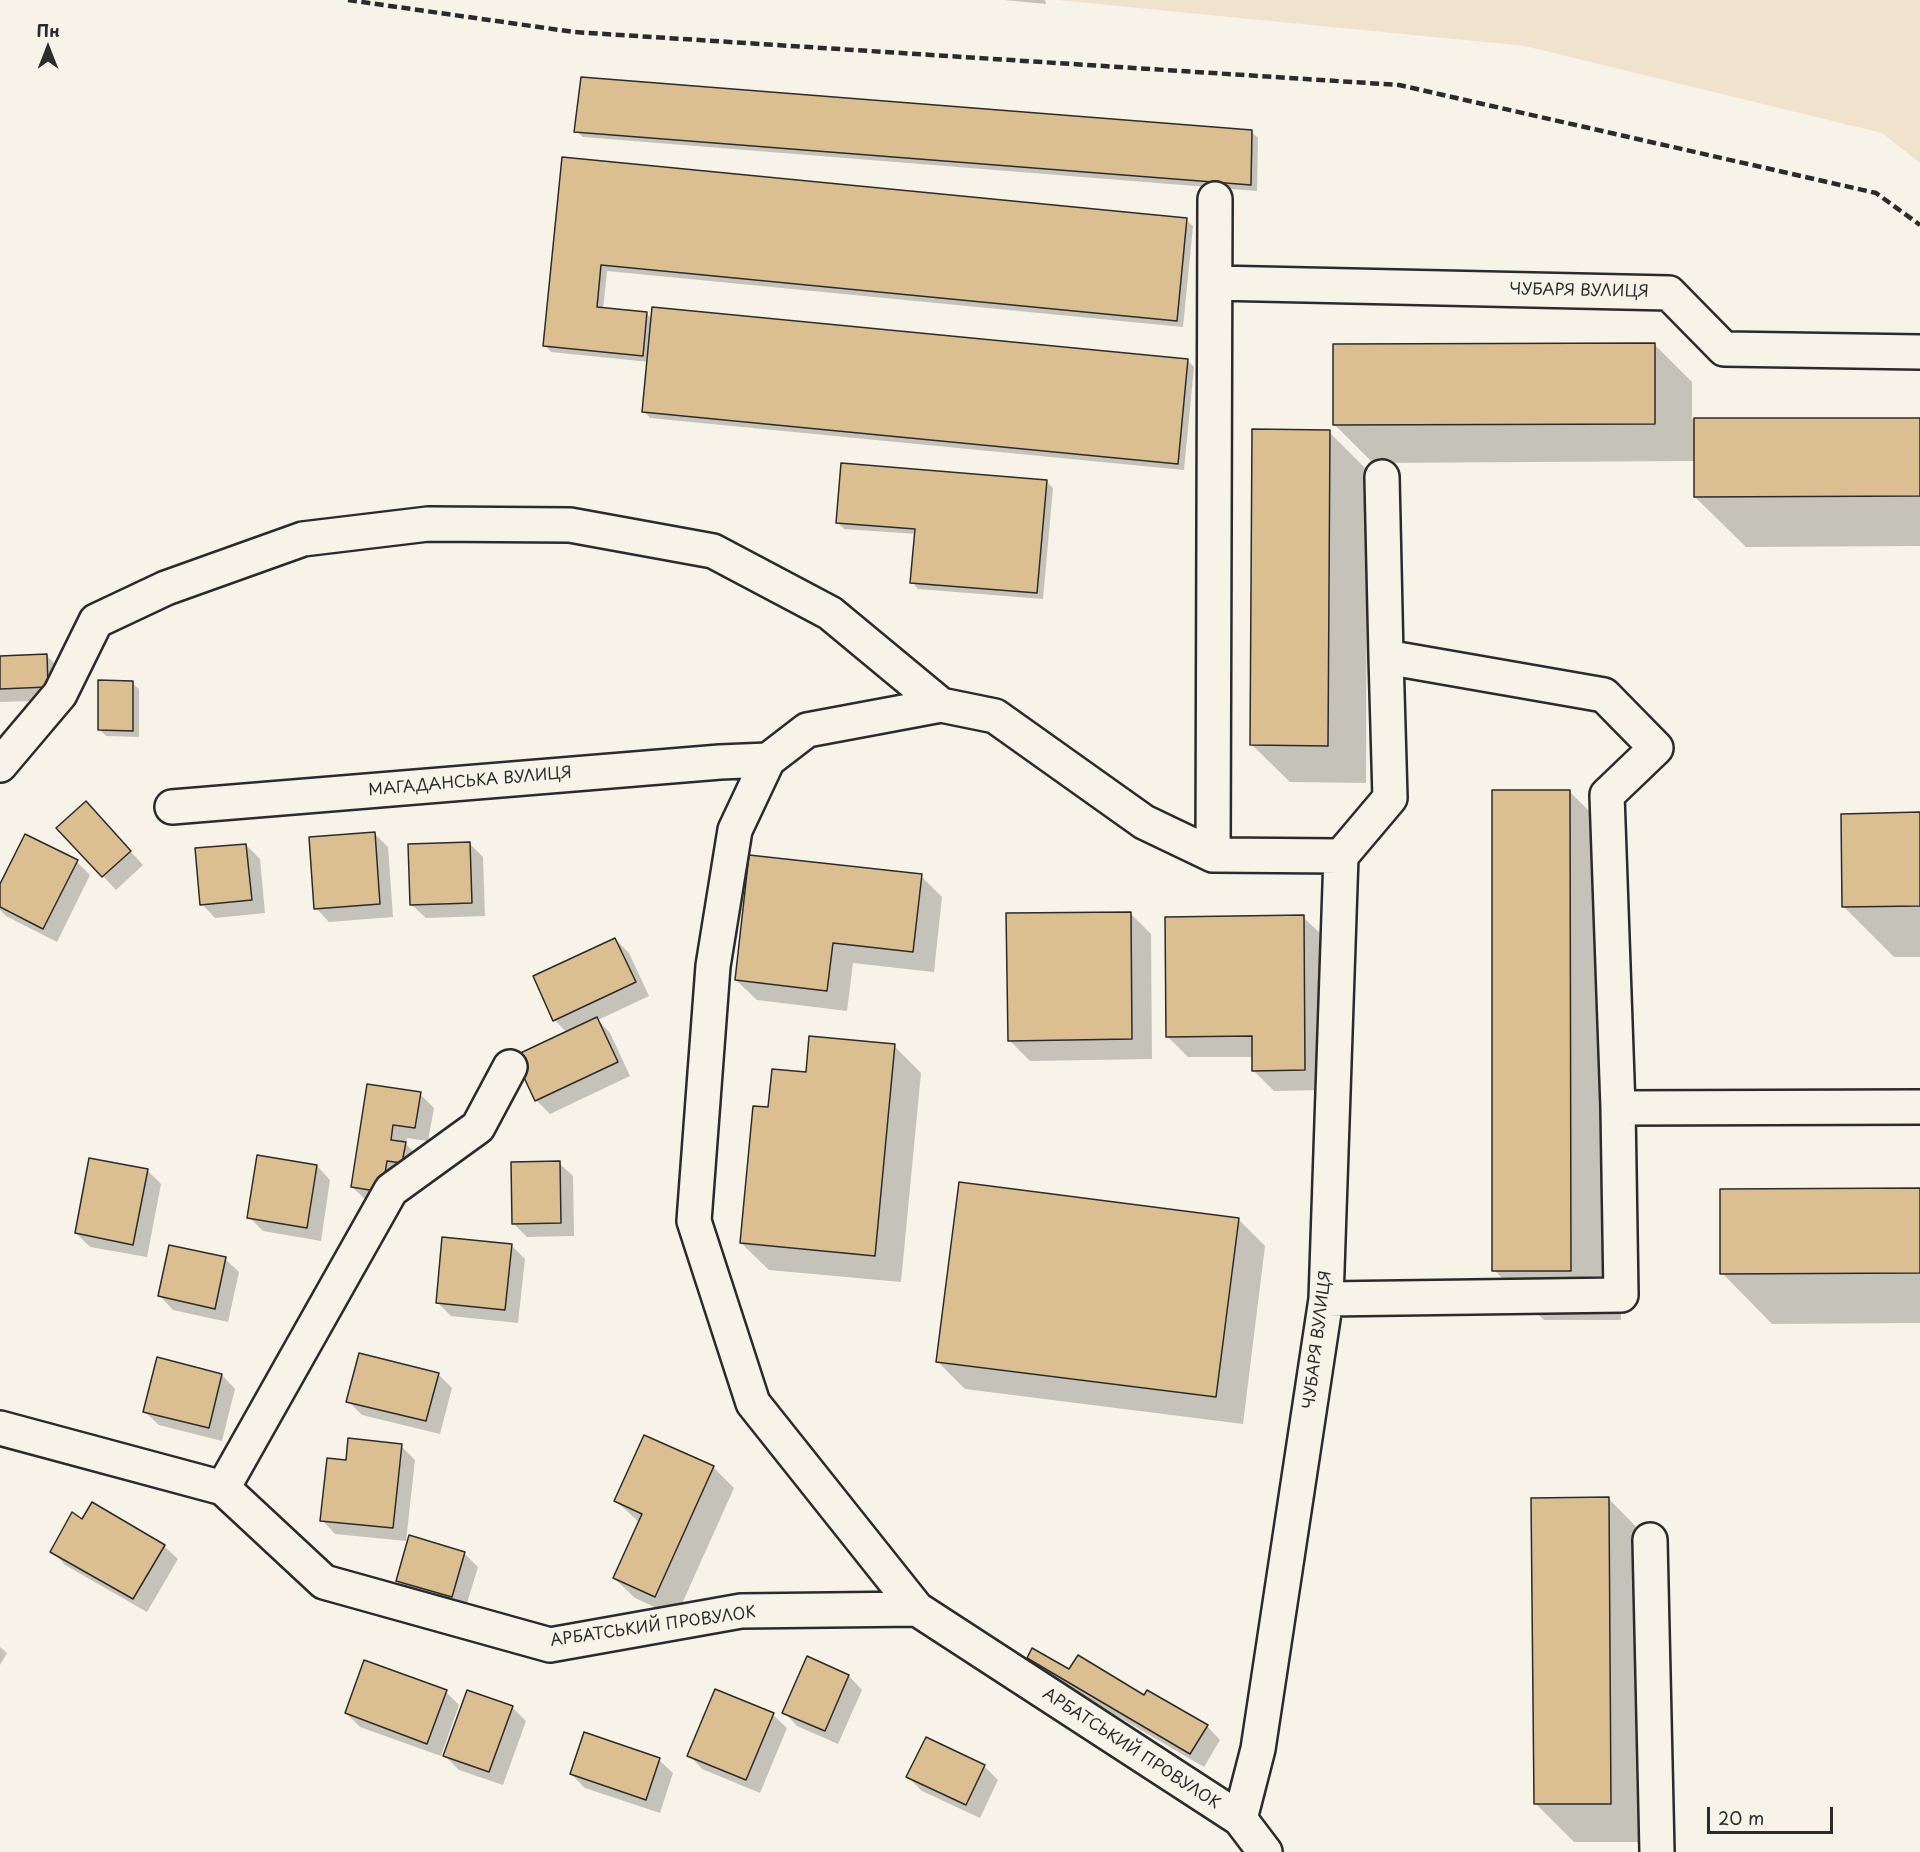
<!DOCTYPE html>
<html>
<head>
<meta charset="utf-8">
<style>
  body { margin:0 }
  #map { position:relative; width:1920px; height:1852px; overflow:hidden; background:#f7f3e8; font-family:"Playpen Sans",sans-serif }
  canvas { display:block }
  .north { position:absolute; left:18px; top:18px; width:60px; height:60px; -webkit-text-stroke:4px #f7f3e8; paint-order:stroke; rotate:0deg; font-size:16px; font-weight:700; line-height:24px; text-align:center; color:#2b2b2b }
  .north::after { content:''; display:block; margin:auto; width:21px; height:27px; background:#2b2b2b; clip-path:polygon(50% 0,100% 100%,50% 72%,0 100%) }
  .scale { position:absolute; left:1707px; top:1807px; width:126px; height:27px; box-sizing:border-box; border:3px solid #2b2b2b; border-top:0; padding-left:8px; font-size:18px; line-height:21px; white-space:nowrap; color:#2b2b2b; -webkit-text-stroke:4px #f7f3e8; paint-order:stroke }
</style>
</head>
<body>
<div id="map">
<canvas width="1920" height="1852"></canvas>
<div class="north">Пн</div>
<div class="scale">20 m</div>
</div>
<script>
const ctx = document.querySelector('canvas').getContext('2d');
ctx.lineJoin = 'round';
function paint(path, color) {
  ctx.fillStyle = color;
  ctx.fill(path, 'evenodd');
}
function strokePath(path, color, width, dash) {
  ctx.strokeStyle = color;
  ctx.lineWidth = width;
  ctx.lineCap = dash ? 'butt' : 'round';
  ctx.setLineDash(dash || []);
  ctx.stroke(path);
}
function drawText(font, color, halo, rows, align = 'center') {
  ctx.font = font + ' "Playpen Sans",sans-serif';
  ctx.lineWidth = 5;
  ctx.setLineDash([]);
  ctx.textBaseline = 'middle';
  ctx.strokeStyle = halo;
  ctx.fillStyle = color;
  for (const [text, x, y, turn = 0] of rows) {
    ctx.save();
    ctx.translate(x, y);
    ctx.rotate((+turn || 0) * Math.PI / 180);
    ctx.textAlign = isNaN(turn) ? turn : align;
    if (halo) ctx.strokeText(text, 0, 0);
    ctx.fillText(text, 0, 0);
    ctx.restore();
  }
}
paint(new Path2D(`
  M1057,0H1920V163L1882,133L1525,46Z`), '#efe3ce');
paint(new Path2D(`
  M1004,0H1045L1046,4Z
  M576,131L1252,132L1258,138L1257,191L583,137Z
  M563,159L1186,220L1193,226L1183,327L607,271L603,310L647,314L653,320L1187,360L1194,367L1184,470L650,418L644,411L649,362L551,352L545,345Z
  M1654,344L1692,382V419H1920V546L1746,547L1695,497V461L1373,463L1335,425Z
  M1329,432L1367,470L1366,783L1290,782L1251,744Z
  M1046,481L1053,488L1043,599L918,589L912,582L916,534L844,529L837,522Z
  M46,655L60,669L61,700L0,702V657Z
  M132,683L139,689V737L106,736L99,729Z
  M1569,791L1620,842L1621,1320H1544L1494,1270Z
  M1920,813V957H1894L1844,907Z
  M99,817L143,865L116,890L103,876Z
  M374,833L388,847L393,917L329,922L316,908Z
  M469,843L483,857L485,916L426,918L412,905Z
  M246,845L260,859L265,913L215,918L202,904Z
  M77,862L90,875L57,942L6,916L0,910V887Z
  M921,876L942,897L934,972L853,963L847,1011L757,1000L736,980Z
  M1130,913L1151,934L1152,1059L1030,1061L1009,1040Z
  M1303,917L1324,937L1325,1090L1274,1091L1253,1070V1057H1188L1167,1036Z
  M615,939L629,953L649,996L598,1020L610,1033L630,1076L550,1114L536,1100L567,1033L555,1020Z
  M894,1046L921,1073L901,1282L769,1270L741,1243L769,1109L808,1074Z
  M368,1086L420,1094L434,1108L428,1141L407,1138L406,1144L419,1157L395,1205L366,1200L352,1187Z
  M559,1163L573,1176L574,1236L527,1237L513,1223Z
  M317,1166L330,1180L321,1241L263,1231L249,1217Z
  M147,1170L161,1184L147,1257L90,1247L76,1233Z
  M1920,1190V1323L1772,1324L1722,1273Z
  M1238,1219L1265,1246L1243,1424L965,1389L938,1362Z
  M511,1245L525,1259L518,1323L451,1316L437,1302Z
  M225,1259L239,1272L228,1322L173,1310L160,1296Z
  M438,1374L452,1388L440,1434L362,1415L348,1401Z
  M222,1375L235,1389L222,1441L159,1425L145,1412Z
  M401,1446L415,1460L406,1541L335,1534L322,1520L347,1461Z
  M713,1467L734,1488L676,1617L635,1598L614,1578L640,1523L616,1501Z
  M1608,1498L1646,1537L1649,1842H1574L1535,1803Z
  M83,1521L164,1546L178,1559L147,1612L65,1565L52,1551Z
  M464,1553L478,1567L465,1610L411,1594L398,1581Z
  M0,1647L7,1653L0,1665Z
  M807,1658L849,1676L862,1690L838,1744L797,1726L784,1712Z
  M1028,1658L1145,1697L1207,1726L1220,1740L1204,1767L1042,1672Z
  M446,1692L459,1705L441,1756L360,1727L346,1713Z
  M468,1692L513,1708L526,1721L503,1785L459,1770L445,1756Z
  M773,1715L787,1728L760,1793L702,1769L689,1755Z
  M659,1760L673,1773L660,1813L585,1788L571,1774Z
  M984,1766L998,1780L980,1818L922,1791L908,1777Z`), '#0003');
const building = new Path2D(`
  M581,77L1252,130L1251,185L574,132Z
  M562,157L1187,218L1177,321L601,265L597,307L647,312L643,356L543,346Z
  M652,307L1188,359L1178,464L642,412Z
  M1655,343V424L1333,425V344Z
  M1694,418H1920V496L1694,497Z
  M1252,429L1330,430L1328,746L1250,745Z
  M841,463L1047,480L1037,593L910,583L915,529L836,523Z
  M47,654L48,687L0,689V656Z
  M98,680L133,681V731L98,730Z
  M1492,790H1570L1571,1271H1492Z
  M86,801L131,851L102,877L56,828Z
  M1920,812V906L1842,907L1841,814Z
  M375,832L380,904L314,909L309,837Z
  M25,834L78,860L43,929L0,907V884Z
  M470,842L472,903L410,905L408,844Z
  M246,844L252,900L200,905L195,848Z
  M749,855L922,874L913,952L833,943L827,991L735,980Z
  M1131,912L1132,1039L1008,1041L1006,913Z
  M1304,915L1305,1070L1252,1071V1036L1166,1037L1165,917Z
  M615,938L636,982L553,1021L533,976Z
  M597,1017L618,1062L535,1101L514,1056Z
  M809,1036L895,1044L875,1256L740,1243L753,1106L768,1107L772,1069L806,1072Z
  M367,1084L421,1092L415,1128L393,1125L391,1140L406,1142L402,1163L387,1161L382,1192L351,1187Z
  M257,1155L317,1165L307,1228L247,1218Z
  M89,1158L148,1169L133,1245L75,1233Z
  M560,1161L561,1223L512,1224L511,1162Z
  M959,1182L1239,1218L1216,1397L936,1362Z
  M1920,1188V1273L1720,1274V1189Z
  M442,1237L512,1244L505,1310L436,1303Z
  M169,1245L226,1257L215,1309L158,1296Z
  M359,1353L439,1373L426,1421L346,1402Z
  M157,1357L222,1374L209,1428L143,1412Z
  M644,1435L714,1466L655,1597L613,1578L642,1514L614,1501Z
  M348,1438L402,1444L393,1528L320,1521L327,1458L346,1460Z
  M1609,1497L1611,1804H1534L1531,1498Z
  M92,1502L165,1545L133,1599L50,1552L72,1512L82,1519Z
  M409,1535L465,1552L452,1597L396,1581Z
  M1032,1648L1069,1669L1078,1655L1144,1695L1147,1690L1208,1725L1190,1754L1027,1658Z
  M807,1656L849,1675L825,1731L782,1713Z
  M364,1660L447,1690L427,1744L345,1713Z
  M715,1689L774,1713L746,1780L687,1756Z
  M467,1690L513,1706L489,1772L443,1756Z
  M584,1732L660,1758L646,1800L570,1774Z
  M926,1737L985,1765L966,1805L906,1777Z`);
paint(building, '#dcbf91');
strokePath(building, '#2b2b2b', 1.5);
const minor = new Path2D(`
  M1215,283L1669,293L1724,349L1920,352
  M1382,477L1386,657L1604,695L1656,748L1607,795L1618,1108L1920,1107
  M0,765L60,694L96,621L166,588L303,539L428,524L570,525L713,551L830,613L941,705L995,716L1144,822L1213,855L1341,856L1390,798L1386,657
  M172,807L720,762L768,760
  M1213,855L1215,199
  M1326,1299L1621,1295L1618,1108
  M0,1428L223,1488L324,1582L550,1645L741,1611L917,1609L1240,1819L1265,1852
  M223,1488L391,1190L478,1127L510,1067
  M1650,1540L1657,1852
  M917,1609L753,1403L694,1221L713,966L735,830L768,760L807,730L941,705
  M1240,1819L1258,1749L1326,1299L1341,856`);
strokePath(minor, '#2b2b2b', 38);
strokePath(minor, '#f7f3e8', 33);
strokePath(new Path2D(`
  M348,0L574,32L1399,85L1876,193L1920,225`), '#2b2b2b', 4.5, [9, 4.5]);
drawText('16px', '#2b2b2b', '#f7f3e8', [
  ["ЧУБАРЯ ВУЛИЦЯ",1579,291,1],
  ["МАГАДАНСЬКА ВУЛИЦЯ",470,782,-5],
  ["ЧУБАРЯ ВУЛИЦЯ",1318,1340,-83],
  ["АРБАТСЬКИЙ ПРОВУЛОК",653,1627,-8],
  ["АРБАТСЬКИЙ ПРОВУЛОК",1131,1749,33]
]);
</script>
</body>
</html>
